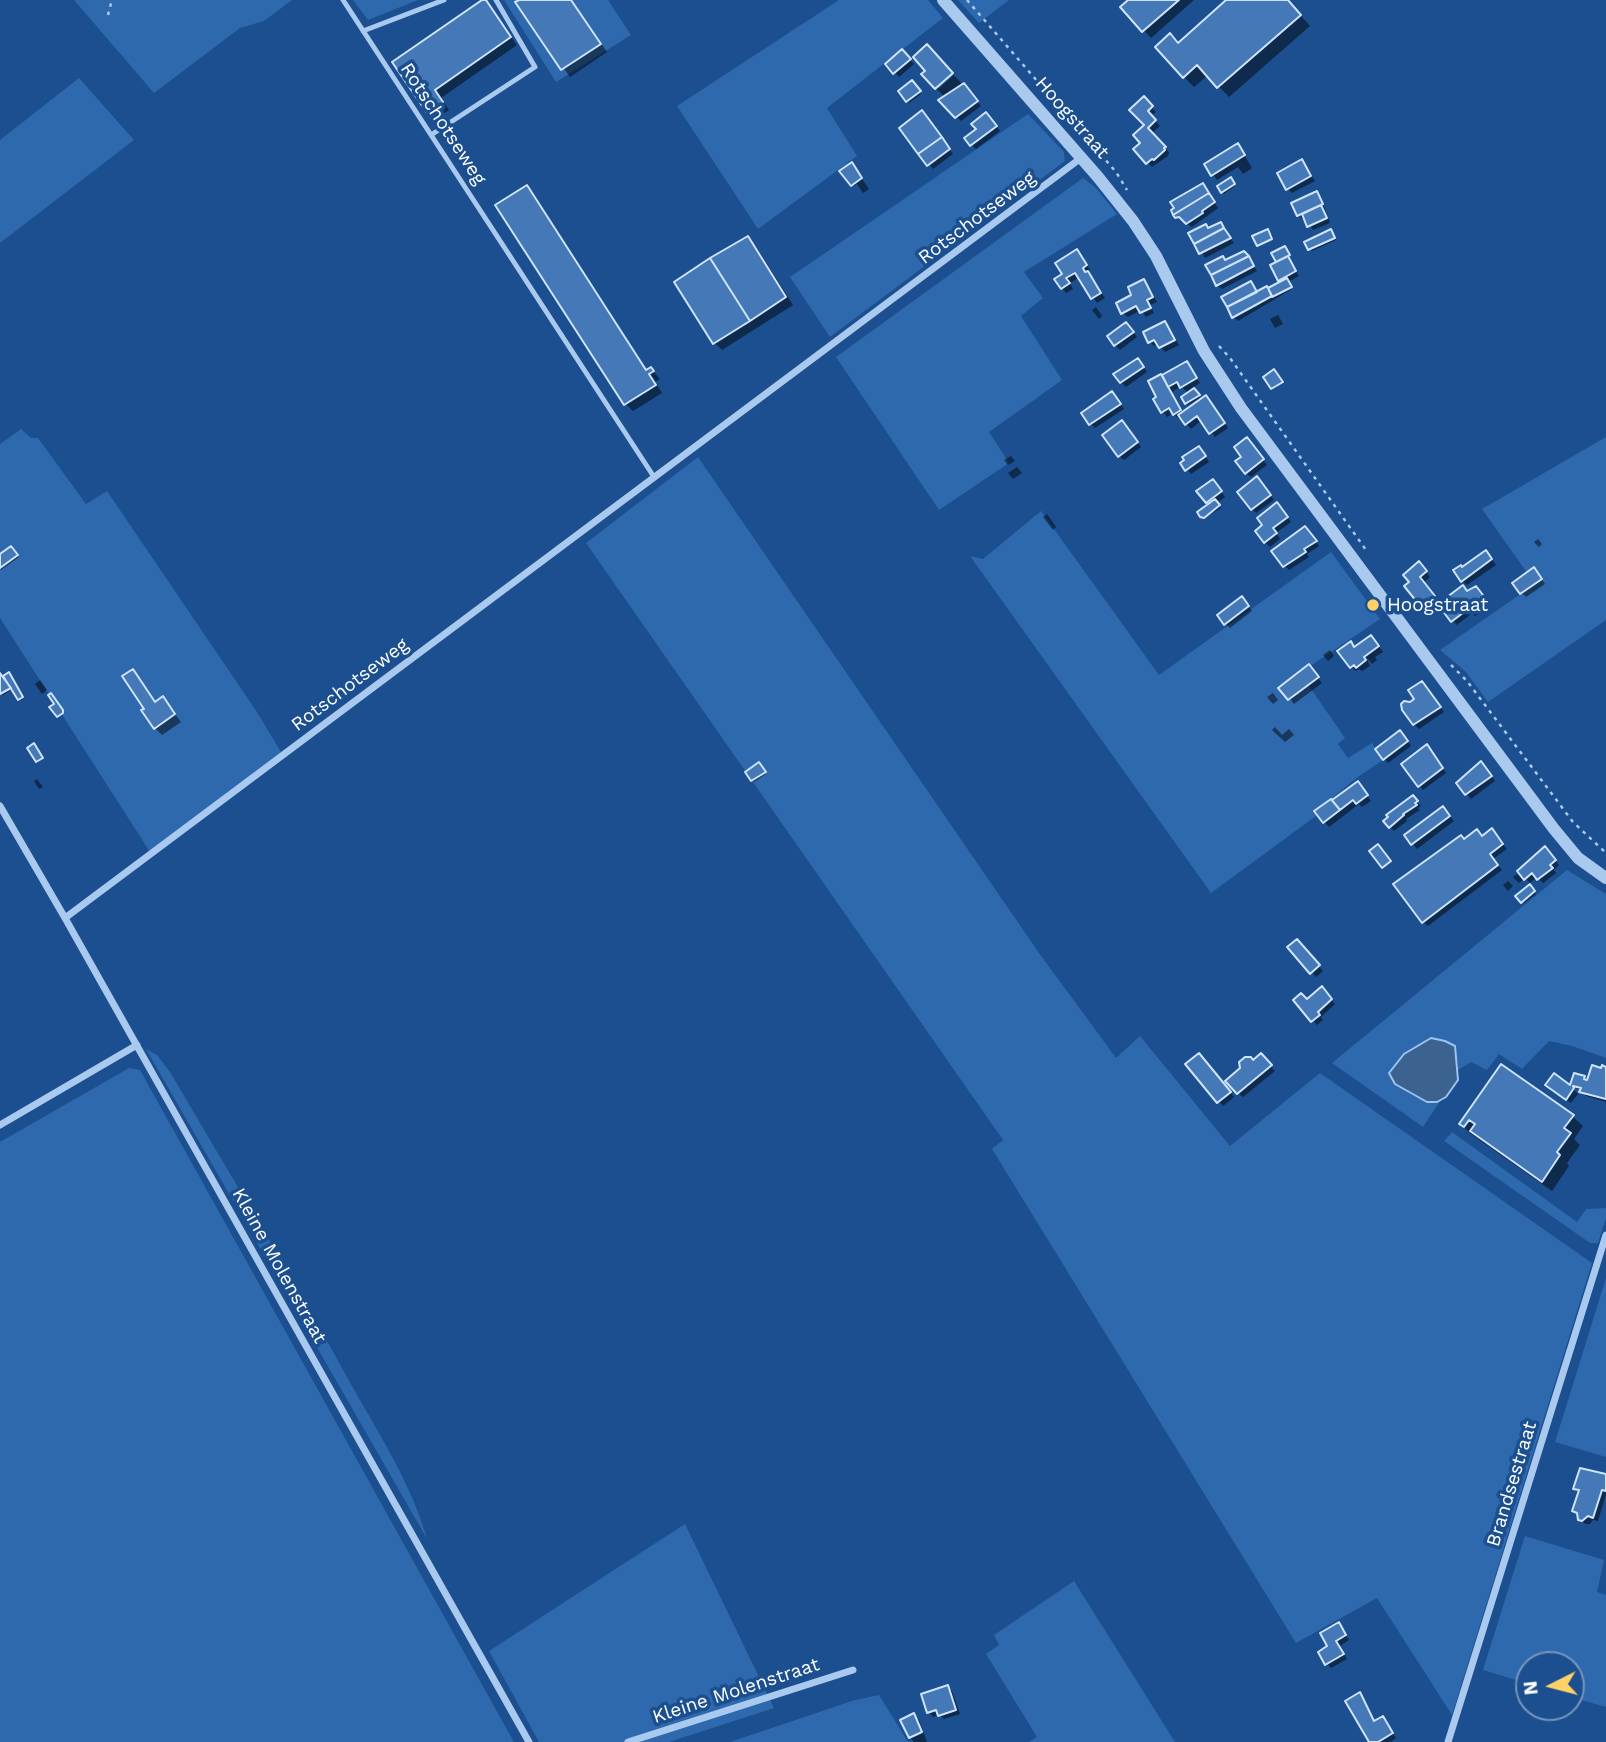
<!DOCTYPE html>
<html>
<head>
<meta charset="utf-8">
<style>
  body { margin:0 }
  #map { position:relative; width:1606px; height:1742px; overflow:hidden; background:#1b4f8f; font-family:"Work Sans",sans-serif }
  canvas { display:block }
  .north { position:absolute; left:1515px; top:1651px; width:70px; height:70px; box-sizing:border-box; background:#1b4f8f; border:2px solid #7695bc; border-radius:50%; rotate:264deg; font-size:19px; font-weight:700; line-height:28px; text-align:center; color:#fff }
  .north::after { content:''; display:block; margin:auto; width:24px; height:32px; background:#ffd166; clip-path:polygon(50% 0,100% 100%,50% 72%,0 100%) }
</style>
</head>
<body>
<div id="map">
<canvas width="1606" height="1742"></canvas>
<div class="north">N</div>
</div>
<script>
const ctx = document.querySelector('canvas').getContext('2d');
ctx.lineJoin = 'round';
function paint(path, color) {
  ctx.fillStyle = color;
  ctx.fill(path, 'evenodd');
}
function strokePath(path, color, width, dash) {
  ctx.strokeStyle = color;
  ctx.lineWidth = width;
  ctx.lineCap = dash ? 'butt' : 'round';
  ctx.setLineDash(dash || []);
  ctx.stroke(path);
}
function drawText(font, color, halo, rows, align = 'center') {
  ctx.font = font + ' "Work Sans",sans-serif';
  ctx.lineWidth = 7;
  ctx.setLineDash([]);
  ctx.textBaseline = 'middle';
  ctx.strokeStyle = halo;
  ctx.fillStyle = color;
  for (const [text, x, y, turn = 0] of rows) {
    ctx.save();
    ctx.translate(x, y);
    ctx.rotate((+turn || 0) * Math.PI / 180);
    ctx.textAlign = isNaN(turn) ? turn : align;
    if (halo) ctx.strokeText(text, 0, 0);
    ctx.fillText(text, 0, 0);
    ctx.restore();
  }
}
paint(new Path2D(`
  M74,0H292L264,21L240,28L154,93Z
  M353,0H418L368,20Z
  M504,0H608L631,35L556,82Z
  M839,0H928L943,18L827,108L857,156L758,229L677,106Z
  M958,0H1009L979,23Z
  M79,78L134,140L0,243V140Z
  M1028,114L1064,152L1065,161L830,337L790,277Z
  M1083,178L1096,188L1117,214L1024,272L1043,298L1021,316L1062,380L989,432L1009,463L939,510L836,357Z
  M21,429L31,438H38L86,504L107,491L257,712L281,752L150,852L0,618V444Z
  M1606,437V620L1488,702L1466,672L1440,650L1535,584L1482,509Z
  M698,457L1039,953L1116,1058L1140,1036L1230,1146L1320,1073L1592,1263L1452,1715L1377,1598L1296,1643L992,1149L1003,1140L586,543Z
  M1041,511L1159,675L1331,552L1380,619L1300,673L1345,738L1338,744L1348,758L1372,743L1383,760L1355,779L1331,799V805L1211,893L970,556L983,559Z
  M1567,870L1606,894V1058L1572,1046L1549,1041L1522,1069L1499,1054L1487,1070L1471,1062L1458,1070V1062L1431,1038L1404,1054L1389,1073C1398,1088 1424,1107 1441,1100L1423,1127L1332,1063Z
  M146,1049L157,1055L170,1072C231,1176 294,1280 352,1386C379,1434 412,1485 427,1539Z
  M129,1068L140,1070L514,1742H0V1142Z
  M1452,1132L1577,1222L1586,1209L1606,1208V1218L1598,1243H1590L1444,1141Z
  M1606,1278V1457L1555,1442Z
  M685,1524L774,1708L669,1742H539L489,1651Z
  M1525,1536L1604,1560L1597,1592L1606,1595V1707L1571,1697V1665H1529V1684L1483,1670Z
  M1074,1581L1175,1742H1029L1037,1737L986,1654L999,1645L994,1635Z
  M879,1695L908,1742H730L855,1700Z`), '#2e69ad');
const water = new Path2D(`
  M1431,1038L1445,1041L1455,1046L1458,1080L1446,1097L1437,1102H1427L1395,1084L1389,1073L1404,1054Z`);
paint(water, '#3c6290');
strokePath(water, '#9cc4f0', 2);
paint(new Path2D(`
  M522,0H571L607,52L570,77L518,3Z
  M1130,0H1194L1151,38L1123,7Z
  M1227,0H1287L1310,26L1229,97L1208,75L1194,87L1184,77L1178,44Z
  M485,1L517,45L441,98L449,110L436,119L395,63Z
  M907,56L914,64L899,77L887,64Z
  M928,71L938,84V89L954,75L981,106L961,121L940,100L945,97L936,88Z
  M912,82L921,94L909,103L900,91Z
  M1144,99L1156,112L1151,116L1160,126L1151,134L1169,152L1168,156L1152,167L1136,150L1143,143L1146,126Z
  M926,117L953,154L933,169L901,128Z
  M991,119L1000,131L976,149L971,144L978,129Z
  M1238,145L1252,168L1243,174L1238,167L1217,180L1206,164Z
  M1302,161L1315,181L1292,193L1288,189Z
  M853,166L869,189L863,193L857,184L854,186L842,171Z
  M1232,181L1235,186L1224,194L1219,186Z
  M1203,185L1218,208L1192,227L1176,217Z
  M526,187L534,194L647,371L651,369L660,379L655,382L662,393L633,411L626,404Z
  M1316,193L1321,198L1330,223L1313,230L1306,218L1303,219L1298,215Z
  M1220,224L1234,243L1205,258L1191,234L1209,230Z
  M1333,233L1336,240L1312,251L1310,249Z
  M747,238L755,245L793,305L722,350L714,342Z
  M1287,250L1290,257L1288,258L1299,276L1288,282L1292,289L1238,321L1233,317L1251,283L1258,293L1282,283L1279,280L1278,263Z
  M1081,256L1090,270L1087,272L1105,298L1097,303L1080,277L1070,283L1073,289L1066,293L1056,280Z
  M1248,258L1257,271L1222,289L1217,285L1227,262Z
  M1144,281L1157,302L1150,305L1154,313L1146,317L1141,310L1128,317L1123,313Z
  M1096,307L1102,316L1099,319L1092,310Z
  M1278,315L1283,324L1275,328L1270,319Z
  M1165,323L1179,345L1165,352L1158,344L1154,346L1150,342Z
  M1131,329L1137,337L1120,350L1115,345Z
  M1138,360L1147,372L1126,387L1121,382Z
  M1186,363L1200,383L1192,388L1200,398L1188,405L1183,397L1189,394L1181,386L1172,392L1184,413L1211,402L1228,428L1215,437L1202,420L1191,429L1181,417L1179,419L1173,413L1167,417L1155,399L1159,397L1150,382Z
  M1117,398L1124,409L1095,428L1091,424Z
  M1126,427L1141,447L1124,460L1119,456Z
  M1251,444L1267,465L1251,477L1246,473L1243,457Z
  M1203,453L1209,462L1191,474L1182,463Z
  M1011,456L1015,461L1008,465L1004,460Z
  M1017,467L1022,473L1013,479L1008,473Z
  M1261,483L1274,500L1256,513L1252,509Z
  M1217,486L1225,497L1217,503L1221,508L1204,518L1199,513L1210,505L1207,502Z
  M1281,509L1291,522L1276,533L1280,539L1270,547L1265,542V525Z
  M1047,514L1056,527L1053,530L1043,517Z
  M1310,533L1319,546L1307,554L1309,557L1289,570L1284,565Z
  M1538,539L1542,544L1539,547L1534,542Z
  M11,548L19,557L1,570L0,557Z
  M1490,557L1496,565L1467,585L1462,581L1463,569Z
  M1423,568L1430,577L1424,582L1439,601L1427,611L1407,586Z
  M1538,574L1545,584L1526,597L1522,593Z
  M1468,592L1480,593L1487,601L1481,607L1484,610L1475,616L1472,613L1457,625L1453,621Z
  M1246,603L1252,611L1230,628L1226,624Z
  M1375,641L1383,652L1375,657L1377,660L1372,664L1366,657L1370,666L1362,671L1359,669L1356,671L1351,667L1355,648Z
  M1330,650L1334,656L1328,661L1323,655Z
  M1313,671L1322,683L1294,704L1281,688Z
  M133,672L156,703L163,699L181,722L162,735L155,728Z
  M0,674L2,678L9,675L10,676L23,699L21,700L13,689L3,695L0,692Z
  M40,680L47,690L42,694L35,684Z
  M1426,687L1444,712L1419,729L1414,724L1411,704Z
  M1273,693L1278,700L1273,704L1267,697Z
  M1275,727L1282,735L1289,729L1294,735L1285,742L1272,730Z
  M1405,737L1411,746L1388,763L1384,758Z
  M1427,746L1446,773L1423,790L1419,785Z
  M760,766L766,774L754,782L747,772Z
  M1486,768L1495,781L1471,799L1458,783Z
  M37,779L43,787L39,789L34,781Z
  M1357,784L1371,801L1362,807L1359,804L1329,827L1316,812Z
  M1412,798L1421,806L1418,808L1420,810L1406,819L1407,821L1394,831L1390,827Z
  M1443,808L1454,821L1417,849L1407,836Z
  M1496,835L1507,849L1493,859L1502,870L1428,926L1423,922L1465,841Z
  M1549,852L1559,865L1554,870L1556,873L1543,883L1537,877L1530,883L1525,878L1519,883L1513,877L1517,874L1522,879Z
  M1508,881L1513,886L1508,891L1503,885Z
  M1529,887L1536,894L1524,903L1518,896Z
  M1301,945L1323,971L1316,977L1290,947Z
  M1321,989L1335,1004L1321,1017L1323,1020L1317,1025L1296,1000L1307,1001Z
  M1261,1056L1275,1071L1243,1097L1238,1093L1254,1062Z
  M1204,1060L1234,1097L1223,1106L1188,1064Z
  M1501,1066L1572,1116L1583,1126L1574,1139L1580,1145L1567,1163L1569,1166L1552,1191L1471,1134L1461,1124Z
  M1593,1067L1602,1070L1603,1068H1606V1102L1586,1096L1582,1090L1571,1087L1578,1094L1571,1103L1547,1085L1554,1075L1571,1087L1575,1075L1584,1078L1588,1083Z
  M1606,1476V1494L1598,1521L1593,1520L1590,1524H1585L1574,1511L1580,1493L1575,1488Z
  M1338,1624L1349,1640L1340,1646L1347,1659L1331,1668L1327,1663L1329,1647Z
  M947,1687L952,1691L960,1714L944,1719L940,1715L933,1717L929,1712Z
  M1359,1694L1376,1723L1383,1719L1396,1738L1390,1742H1371Z
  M914,1716L919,1720L927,1742H914L910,1737Z`), '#0007');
const building = new Path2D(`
  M482,0H486L511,37L435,90L443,102L427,113L392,62Z
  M519,0H571L601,44L561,70L515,2Z
  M1128,0H1179L1142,32L1120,7Z
  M1226,0H1288L1301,15L1217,88L1197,65L1183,78L1155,47L1170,33L1178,43Z
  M927,44L953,73L935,89L921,74L925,71L913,57Z
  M902,49L911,59L893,74L885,64Z
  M912,80L921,91L906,102L898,91Z
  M964,83L978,101L955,118L938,100Z
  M1144,96L1153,106L1148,111L1156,120L1148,128L1166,147L1164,148L1165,150L1154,160L1152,159L1146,164L1133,149L1140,143L1133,135L1144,125L1129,110Z
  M922,110L942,137L918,154L899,128Z
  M986,112L997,126L970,146L964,138L976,129L971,124Z
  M942,137L950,149L927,166L918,154Z
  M1238,143L1245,155L1211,176L1204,164Z
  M1302,159L1311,176L1286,190L1277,173Z
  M852,162L862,178L851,186L839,171Z
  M1231,177L1235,184L1221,193L1217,186Z
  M1203,183L1209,193L1173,215L1171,210L1174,208L1170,202Z
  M527,185L646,370L651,367L654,371L649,374L656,385L624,405L495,205Z
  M1317,191L1323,204L1297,216L1291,203Z
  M1209,193L1215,202L1202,211L1203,213L1186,224L1179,217L1175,218L1173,215Z
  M1321,205L1327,218L1307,227L1302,214Z
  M1221,222L1224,228L1194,244L1188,233L1206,224L1208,228Z
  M1224,228L1231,238L1199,254L1194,244Z
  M1268,229L1272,239L1257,246L1252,236Z
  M1331,229L1335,238L1308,250L1304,242Z
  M748,236L786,297L750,321L710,258Z
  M1285,246L1290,255L1276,262L1271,253Z
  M1077,249L1087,265L1083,268L1085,272L1088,271L1101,293L1091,299L1075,273L1066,278L1070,283L1061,289L1054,279L1062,274L1055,263Z
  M1244,251L1249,256L1211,275L1205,265L1223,256L1225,260Z
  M1249,256L1254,266L1216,286L1211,275Z
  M1288,256L1296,271L1278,281L1270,265Z
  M710,258L750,321L713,344L674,282Z
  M1287,278L1292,287L1272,297L1268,288Z
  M1144,279L1153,297L1147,300L1151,308L1140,313L1136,306L1121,314L1116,303L1131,295L1128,287Z
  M1251,281L1257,292L1227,307L1221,297Z
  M1267,286L1272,296L1232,318L1227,307Z
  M1165,321L1175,340L1159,348L1154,340L1148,343L1143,332Z
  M1126,322L1134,332L1114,346L1107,336Z
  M1138,358L1144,367L1120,383L1113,374Z
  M1187,361L1197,378L1180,388L1177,382L1168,387L1162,375Z
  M1274,369L1283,382L1271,389L1263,377Z
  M1161,374L1181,410L1173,415L1169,408L1161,413L1153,399L1156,397L1148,381Z
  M1194,388L1200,395L1185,404L1181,397Z
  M1112,391L1121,404L1089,425L1081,413Z
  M1206,395L1225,423L1209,434L1197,416L1185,425L1178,415Z
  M1122,420L1138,442L1118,457L1102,435Z
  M1247,437L1264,459L1245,474L1235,461L1241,457L1234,447Z
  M1199,446L1206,456L1185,471L1180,463L1184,460L1182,457Z
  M1257,476L1271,495L1251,510L1237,492Z
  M1213,479L1222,491L1206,503L1196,491Z
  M1215,499L1220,505L1204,518L1200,517L1197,512Z
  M1277,502L1288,517L1273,528L1277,533L1264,543L1255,531L1262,525L1257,518Z
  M1305,526L1317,541L1304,549L1306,552L1283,567L1271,551Z
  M11,546L18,555L0,568V554Z
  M1486,550L1492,559L1461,582L1453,570L1461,565L1462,567Z
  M1419,561L1427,571L1420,577L1435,596L1421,607L1404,586L1409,582L1403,575Z
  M1534,567L1542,579L1520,594L1512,583Z
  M1463,585L1467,591L1476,586L1483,595L1478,601L1480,604L1469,613L1467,610L1451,622L1442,610L1448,606L1443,600Z
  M1242,596L1249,606L1224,625L1217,615Z
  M1371,635L1379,646L1364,657L1366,660L1356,668L1354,665L1350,668L1337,651L1351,641L1354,647Z
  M1309,664L1319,677L1288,700L1278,688Z
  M133,669L155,702L163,696L175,714L154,729L141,710L144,709L122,676Z
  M9,672L23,697L18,700L3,676Z
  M0,673L11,688L0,694Z
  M1422,681L1441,707L1413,725L1402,710L1401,704L1404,701L1410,702L1414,699L1408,690Z
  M51,693L63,710V713L57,717L49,707L54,704L48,695Z
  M1400,730L1408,741L1383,760L1375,749Z
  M34,743L43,758L36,762L27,748Z
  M1427,744L1443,768L1418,787L1401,764Z
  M1481,761L1492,776L1465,795L1456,783Z
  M759,762L766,772L751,781L745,772Z
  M1358,781L1368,795L1356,804L1353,800L1340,810L1332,800Z
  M1413,795L1418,801L1415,803L1417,805L1403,814L1404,815L1389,828L1383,821L1388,817L1386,815Z
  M1331,799L1340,810L1323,823L1314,811Z
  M1443,806L1450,816L1411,845L1404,835Z
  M1492,828L1503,844L1490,854L1498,865L1422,923L1393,884L1461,835L1464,839L1477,829L1482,836Z
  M1378,844L1391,861L1382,868L1369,851Z
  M1545,846L1556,860L1550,865L1553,868L1537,880L1532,873L1524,880L1517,871Z
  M1530,884L1535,891L1521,903L1515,896Z
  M1297,939L1320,965L1310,974L1287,947Z
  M1322,986L1332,999L1318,1012L1320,1015L1311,1022L1293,1000L1301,993L1307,999Z
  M1199,1053L1231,1092L1217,1103L1185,1064Z
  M1261,1053L1272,1065L1237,1094L1225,1081L1240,1068L1239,1062L1245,1057H1251L1253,1060Z
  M1501,1064L1574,1115L1564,1128L1571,1133L1557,1152L1560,1155L1542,1182L1470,1131L1475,1124L1469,1120L1464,1127L1459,1124Z
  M1592,1065L1601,1068L1602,1065L1606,1067V1099L1579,1092L1581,1088L1573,1086L1574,1088L1566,1100L1545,1085L1554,1073L1570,1085L1574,1073L1585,1076L1584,1079L1587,1080Z
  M1580,1468L1606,1474V1491L1602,1490L1593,1518L1588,1516L1582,1521L1578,1520L1577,1513L1572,1511L1579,1490L1573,1489Z
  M1339,1622L1346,1635L1336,1641L1344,1654L1325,1665L1318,1652L1327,1646L1320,1633Z
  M948,1685L956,1710L938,1716L936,1710L927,1713L921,1694Z
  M1360,1692L1374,1721L1383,1716L1393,1733L1378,1742H1369L1345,1701Z
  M914,1713L922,1732L909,1738L900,1720Z`);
paint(building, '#4478b7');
strokePath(building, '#cfe3fa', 2);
strokePath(new Path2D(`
  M967,0L1116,172L1127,190
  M108,15L112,0
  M1219,346L1230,358L1366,550
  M1451,665L1467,681L1573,822L1606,853`), '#a9c9ee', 2.5, [3.5, 5]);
strokePath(new Path2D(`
  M343,0L654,477
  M363,31L444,0
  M431,135L535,67L496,0`), '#a9c9ee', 5);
strokePath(new Path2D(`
  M0,806L65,918L529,1742
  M65,918L1081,158
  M0,1125L137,1045
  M628,1742L853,1670
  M1448,1742L1606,1235`), '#a9c9ee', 7);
strokePath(new Path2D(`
  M943,0L1098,177L1133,221L1156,256L1204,351L1241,408L1554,829L1578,858L1606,878`), '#a9c9ee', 12);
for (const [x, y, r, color] of [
  [1373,605,7,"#ffd166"]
]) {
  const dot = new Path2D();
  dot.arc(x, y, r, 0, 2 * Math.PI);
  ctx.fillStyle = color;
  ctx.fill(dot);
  strokePath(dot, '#1b4f8f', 2.5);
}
drawText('19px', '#fff', '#1b4f8f', [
  ["Hoogstraat",1072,118,49],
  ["Rotschotseweg",443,124,57],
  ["Rotschotseweg",977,218,-37],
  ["Rotschotseweg",350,685,-37],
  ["Kleine Molenstraat",279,1266,61],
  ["Brandsestraat",1512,1484,-73],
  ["Kleine Molenstraat",736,1691,-18]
]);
drawText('19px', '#fff', '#1b4f8f', [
  ["Hoogstraat",1387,605]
], 'left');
</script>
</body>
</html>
